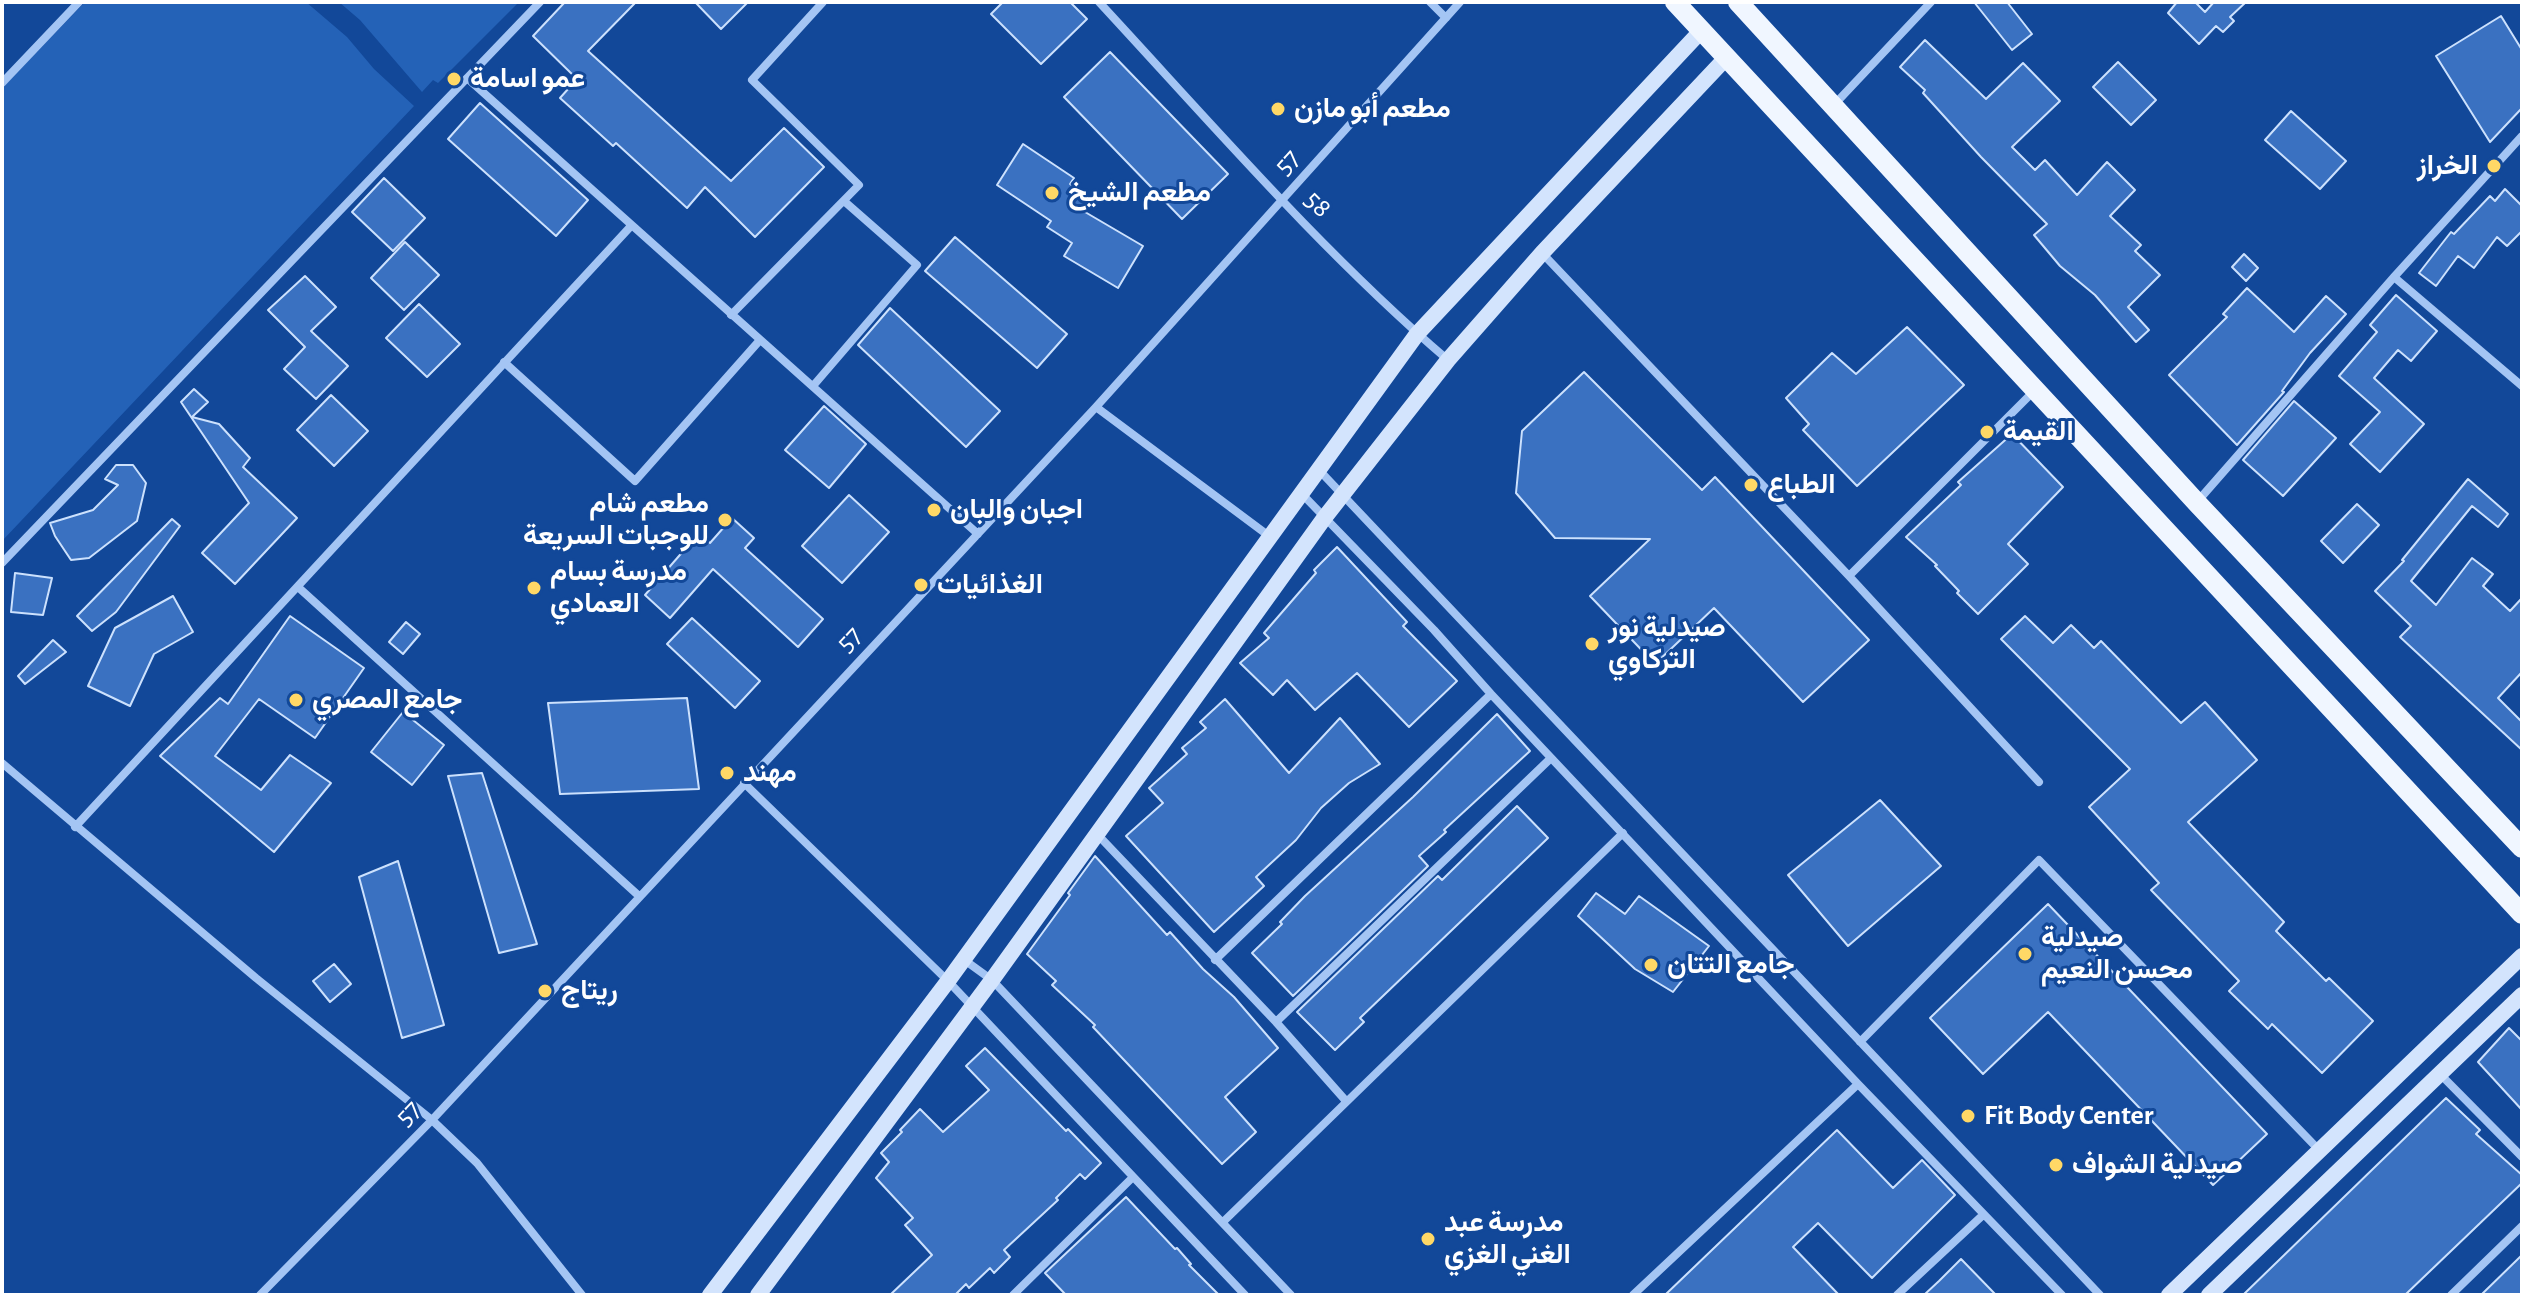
<!DOCTYPE html>
<html>
<head>
<meta charset="utf-8">
<style>
  body { margin:0 }
  #map { position:relative; width:2524px; height:1297px; overflow:hidden; background:#124899; font-family:"Alegreya Sans",sans-serif }
  canvas { display:block }
  .frame { position:absolute; inset:0; border:4px solid #fff; pointer-events:none }
</style>
</head>
<body>
<div id="map">
<canvas width="2524" height="1297"></canvas>
<div class="frame"></div>
</div>
<script>
const ctx = document.querySelector('canvas').getContext('2d');
ctx.lineJoin = 'round';
function paint(path, color) {
  ctx.fillStyle = color;
  ctx.fill(path, 'evenodd');
}
function strokePath(path, color, width, dash) {
  ctx.strokeStyle = color;
  ctx.lineWidth = width;
  ctx.lineCap = dash ? 'butt' : 'round';
  ctx.setLineDash(dash || []);
  ctx.stroke(path);
}
function drawText(font, color, halo, rows, align = 'center') {
  ctx.font = font + ' "Alegreya Sans",Vazirmatn,sans-serif';
  ctx.lineWidth = 6;
  ctx.setLineDash([]);
  ctx.textBaseline = 'middle';
  ctx.strokeStyle = halo;
  ctx.fillStyle = color;
  for (const [text, x, y, turn = 0] of rows) {
    ctx.save();
    ctx.translate(x, y);
    ctx.rotate((+turn || 0) * Math.PI / 180);
    ctx.textAlign = isNaN(turn) ? turn : align;
    if (halo) ctx.strokeText(text, 0, 0);
    ctx.fillText(text, 0, 0);
    ctx.restore();
  }
}
paint(new Path2D(`
  M85,2H306L347,37L374,69L414,106L2,541V88Z
  M339,2H519L438,83L433,80L422,92L360,20Z`), '#2462b7');
const building = new Path2D(`
  M565,2H636L588,51L731,181L784,128L824,167L755,237L705,187L687,208L616,143L613,146L560,98L577,79L533,36Z
  M695,2H748L721,29Z
  M1003,2H1070L1087,19L1041,64L991,14Z
  M1974,2H2007L2032,34L2012,50Z
  M2177,2H2195L2205,12L2214,2H2246L2230,17L2234,21L2223,32L2216,26L2199,44L2168,13Z
  M2501,16L2522,50V108L2490,142L2436,56Z
  M1925,40L1986,99L2023,63L2060,101L2012,147L2035,170L2045,160L2077,195L2107,162L2135,190L2110,216L2141,245L2135,251L2160,275L2128,307L2149,330L2136,342L2095,295L2060,266L2034,235L2047,224L1981,157L1923,93L1925,90L1900,67Z
  M1110,52L1228,174L1182,219L1064,97Z
  M2118,62L2156,100L2131,125L2093,87Z
  M480,103L588,200L556,236L448,139Z
  M2291,111L2346,161L2320,189L2265,140Z
  M1023,144L1074,178L1070,184L1093,199L1085,212L1143,246L1118,288L1064,256L1072,243L1047,227L1051,221L997,185Z
  M384,178L425,218L393,251L352,212Z
  M2505,189L2522,206V231L2507,246L2497,237L2474,268L2458,256L2436,286L2419,273L2451,232L2454,234L2490,196L2495,201Z
  M955,237L1067,334L1037,368L925,271Z
  M405,242L439,275L404,310L371,278Z
  M2244,254L2258,268L2246,281L2232,267Z
  M305,276L336,307L311,331L348,366L316,399L284,369L305,347L268,310Z
  M2247,288L2294,332L2326,296L2346,314L2310,353L2282,391L2284,392L2237,445L2169,375L2227,317L2223,314Z
  M2396,295L2437,331L2411,361L2398,350L2374,378L2424,424L2380,472L2350,444L2380,412L2339,376L2377,332L2370,325Z
  M419,304L460,344L427,377L386,338Z
  M890,308L1000,411L966,447L858,345Z
  M1907,327L1964,385L1857,486L1803,430L1809,424L1786,398L1832,353L1856,374Z
  M1584,372L1702,490L1715,477L1869,640L1803,702L1714,608L1655,664L1590,596L1650,539L1555,538L1516,493L1522,431Z
  M194,389L208,402L192,417L219,424L250,458L243,467L297,518L235,584L202,553L249,503L181,402Z
  M331,395L368,431L334,466L297,430Z
  M2294,401L2336,438L2283,496L2243,460Z
  M824,406L866,444L829,488L785,450Z
  M2012,434L2063,487L2008,544L2028,564L1978,614L1957,593L1959,591L1935,566L1937,565L1906,537L1961,485L1958,482Z
  M116,465H133L146,483L137,521L89,558L71,560L55,536L50,523L93,510L118,485L105,479Z
  M2468,479L2508,514L2498,527L2472,506L2411,581L2436,605L2472,558L2493,574L2483,586L2510,611L2522,598V672L2498,698L2522,722V750L2400,637L2411,626L2375,591L2404,561L2402,560Z
  M849,495L889,532L842,583L802,546Z
  M2357,504L2379,525L2343,563L2321,541Z
  M732,518L754,538L745,548L823,619L798,647L713,569L670,618L645,595L699,533L710,543Z
  M172,519L180,526L116,612L92,631L77,616Z
  M1337,547L1407,622L1403,626L1457,681L1409,727L1357,673L1315,710L1287,680L1273,695L1240,663L1269,638L1264,633L1316,573L1314,570Z
  M15,573L52,578L43,615L11,612Z
  M173,596L193,632L154,654L130,706L88,686L115,628Z
  M290,616L364,668L315,738L259,699L215,756L261,790L290,755L331,783L274,852L160,756L220,698L228,704Z
  M2025,616L2053,643L2071,625L2094,648L2101,641L2181,723L2205,702L2257,760L2188,822L2284,922L2276,931L2326,981L2329,978L2373,1021L2322,1073L2272,1024L2268,1029L2229,991L2239,981L2151,890L2159,883L2089,807L2130,769L2001,639Z
  M692,618L760,681L735,708L667,644Z
  M406,622L420,634L403,654L389,642Z
  M53,640L66,652L25,684L18,676Z
  M687,698L699,789L560,794L548,703Z
  M1225,699L1289,773L1340,718L1380,764L1349,783L1321,808L1296,840L1256,877L1264,886L1214,932L1126,836L1163,803L1149,788L1187,754L1182,748L1206,728L1200,722Z
  M403,712L444,745L412,785L371,752Z
  M1497,714L1530,751L1444,830L1446,832L1419,856L1428,866L1293,996L1252,953L1282,924L1280,922L1305,896L1413,797Z
  M482,773L537,944L499,953L448,776Z
  M1880,800L1941,866L1848,946L1788,875Z
  M1517,806L1548,838L1360,1018L1364,1022L1335,1050L1297,1012L1438,876L1442,880Z
  M1095,856L1167,935L1170,932L1203,969L1234,997L1278,1048L1225,1097L1256,1132L1222,1164L1093,1027L1095,1025L1052,985L1056,981L1027,954L1070,895L1068,893Z
  M398,861L444,1025L402,1038L359,877Z
  M1596,893L1625,914L1639,896L1709,946L1673,992L1635,969L1578,916Z
  M2048,904L2267,1134L2213,1185L2048,1012L1983,1074L1930,1018Z
  M334,964L351,984L330,1002L313,981Z
  M2509,1028L2522,1041V1110L2478,1062Z
  M985,1048L1066,1131L1068,1129L1101,1163L1085,1179L1080,1174L1056,1198L1058,1200L1004,1250L1010,1257L994,1273L990,1268L969,1288L966,1284L955,1295H890L932,1255L905,1225L913,1218L876,1178L889,1162L881,1153L902,1132L900,1130L920,1109L943,1132L989,1090L966,1066Z
  M2446,1098L2480,1130L2476,1134L2522,1175V1183L2405,1295H2243Z
  M1837,1130L1893,1188L1922,1160L1955,1195L1872,1278L1818,1223L1793,1247L1839,1295H1665Z
  M1126,1197L1175,1249L1177,1248L1191,1264L1189,1265L1219,1295H1066L1045,1273Z
  M2522,1255V1295H2481Z
  M1961,1259L1996,1295H1924L1939,1281Z`);
paint(building, '#3a71c1');
strokePath(building, '#cce1fd', 2);
strokePath(new Path2D(`
  M1099,2C1212,124 1322,252 1448,360
  M1430,2L1446,18
  M467,78L978,534
  M2,83L79,2
  M1833,106L1931,2
  M1542,253L1849,576L2039,782
  M2394,277L2522,386
  M731,315L859,185L752,80L823,2
  M504,362L635,481L760,340
  M813,386L917,265L844,201
  M1096,407L1269,536
  M1319,470L2100,1295
  M1302,494L1434,630L1491,694L1858,1084L2062,1295
  M2197,502L2394,277L2522,136
  M2,563L540,2
  M1849,576L2035,390
  M298,587L639,896
  M2,763L256,978L432,1120L477,1163L582,1295
  M744,783L948,981L1245,1295
  M75,827L631,226
  M1097,834L1276,1022L1346,1101
  M963,959L992,980L1291,1295
  M1215,960L1491,694
  M1276,1022L1551,758
  M1860,1042L2039,860L2319,1150
  M2440,1074L2522,1157
  M1223,1222L1623,833
  M260,1295L432,1120L1096,407L1460,2
  M1013,1295L1132,1178
  M1633,1295L1858,1084
  M1897,1295L1983,1215
  M2451,1295L2522,1226`), '#a4c5f4', 8);
strokePath(new Path2D(`
  M710,1295L948,981L1417,334L1701,31
  M758,1295L992,980L1325,517L1448,360L1542,253L1725,59
  M2169,1295L2522,956
  M2209,1295L2522,995`), '#d3e4fd', 16);
strokePath(new Path2D(`
  M1675,2L2522,914
  M1738,2L2197,503L2522,848`), '#f0f6ff', 20);
for (const [x, y, r, color] of [
  [454,79,8,"#ffd866"],
  [1278,109,8,"#ffd866"],
  [2494,166,8,"#ffd866"],
  [1052,193,8,"#ffd866"],
  [1987,432,8,"#ffd866"],
  [1751,485,8,"#ffd866"],
  [934,510,8,"#ffd866"],
  [725,520,8,"#ffd866"],
  [921,585,8,"#ffd866"],
  [534,588,8,"#ffd866"],
  [1592,644,8,"#ffd866"],
  [296,700,8,"#ffd866"],
  [727,773,8,"#ffd866"],
  [2025,954,8,"#ffd866"],
  [1651,965,8,"#ffd866"],
  [545,991,8,"#ffd866"],
  [1968,1116,8,"#ffd866"],
  [2056,1165,8,"#ffd866"],
  [1428,1239,8,"#ffd866"]
]) {
  const dot = new Path2D();
  dot.arc(x, y, r, 0, 2 * Math.PI);
  ctx.fillStyle = color;
  ctx.fill(dot);
  strokePath(dot, '#124899', 3);
}
drawText('bold 28px', '#fff', '#124899', [
  ["عمو اسامة",470,79],
  ["مطعم أبو مازن",1294,109],
  ["الخراز",2478,166,"right"],
  ["مطعم الشيخ",1068,193],
  ["القيمة",2003,432],
  ["الطباع",1767,485],
  ["مطعم شام",709,504,"right"],
  ["للوجبات السريعة",709,536,"right"],
  ["اجبان والبان",950,510],
  ["مدرسة بسام",550,572],
  ["العمادي",550,604],
  ["الغذائيات",937,585],
  ["صيدلية نور",1608,628],
  ["التركاوي",1608,660],
  ["جامع المصري",312,700],
  ["مهند",743,773],
  ["صيدلية",2041,938],
  ["محسن النعيم",2041,970],
  ["جامع التتان",1667,965],
  ["ريتاج",561,991],
  ["Fit Body Center",1984,1116],
  ["صيدلية الشواف",2072,1165],
  ["مدرسة عبد",1444,1223],
  ["الغني الغزي",1444,1255]
], 'left');
drawText('28px', '#fff', '#124899', [
  ["57",1287,162,-48],
  ["58",1318,204,45],
  ["57",849,639,-47],
  ["57",408,1113,-46]
]);
</script>
</body>
</html>
